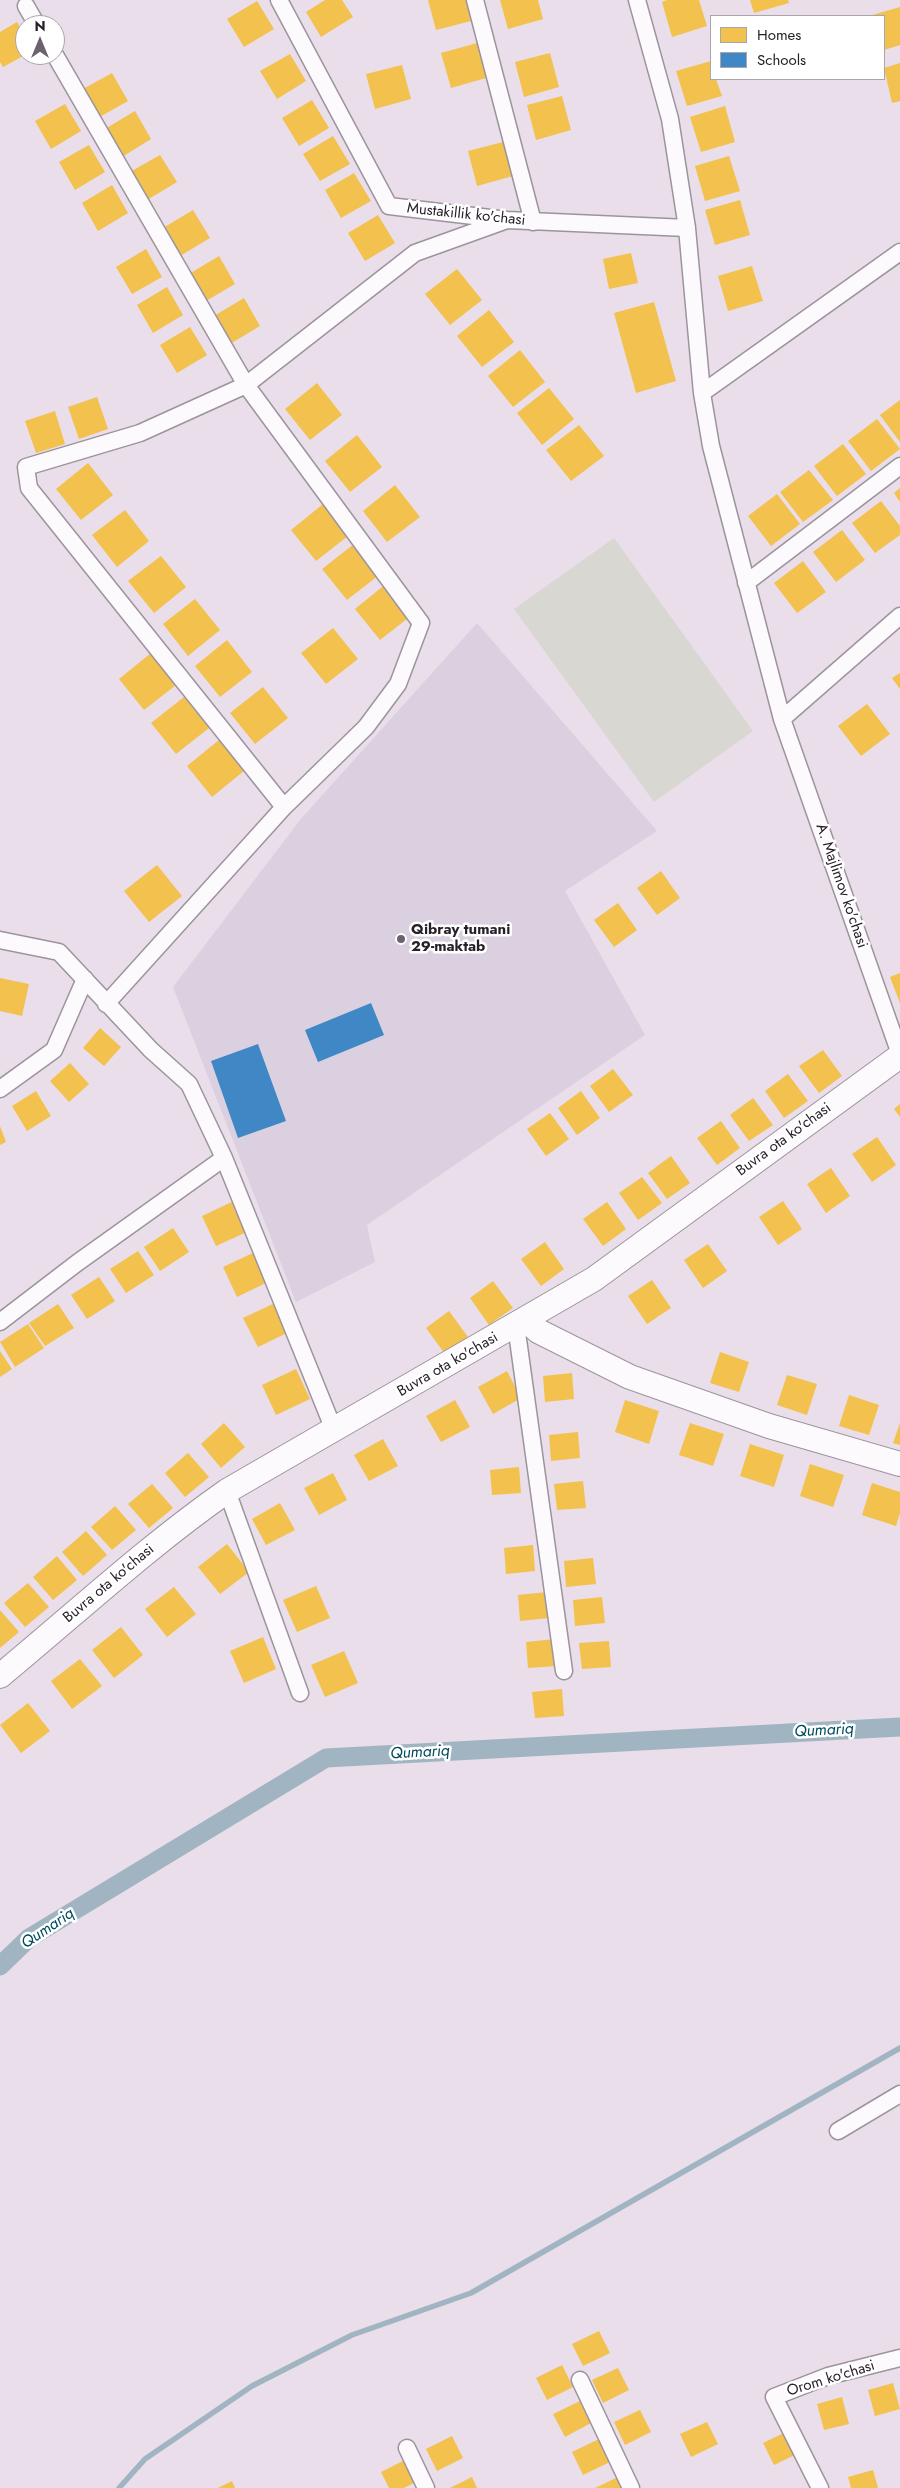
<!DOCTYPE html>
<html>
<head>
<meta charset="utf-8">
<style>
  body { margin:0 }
  #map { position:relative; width:900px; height:2488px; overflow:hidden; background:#e9deea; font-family:Jost,sans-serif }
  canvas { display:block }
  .legend { position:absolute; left:710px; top:15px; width:175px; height:65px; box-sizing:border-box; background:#fff; border:1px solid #a9a6a9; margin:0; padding:6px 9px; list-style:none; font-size:15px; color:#282029 }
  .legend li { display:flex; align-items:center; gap:10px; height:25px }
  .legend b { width:25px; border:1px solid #a9a6a9 }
  .north { position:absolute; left:15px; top:15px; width:50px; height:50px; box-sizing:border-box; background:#fff; border:1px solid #a9a6a9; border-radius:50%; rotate:0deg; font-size:14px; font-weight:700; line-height:20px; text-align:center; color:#282029 }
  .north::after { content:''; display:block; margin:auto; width:18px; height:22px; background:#6c626d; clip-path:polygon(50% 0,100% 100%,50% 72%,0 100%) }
</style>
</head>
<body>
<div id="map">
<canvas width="900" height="2488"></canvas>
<ul class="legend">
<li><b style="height:14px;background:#f2c14e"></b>Homes</li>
<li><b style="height:14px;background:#3f88c5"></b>Schools</li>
</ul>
<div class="north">N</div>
</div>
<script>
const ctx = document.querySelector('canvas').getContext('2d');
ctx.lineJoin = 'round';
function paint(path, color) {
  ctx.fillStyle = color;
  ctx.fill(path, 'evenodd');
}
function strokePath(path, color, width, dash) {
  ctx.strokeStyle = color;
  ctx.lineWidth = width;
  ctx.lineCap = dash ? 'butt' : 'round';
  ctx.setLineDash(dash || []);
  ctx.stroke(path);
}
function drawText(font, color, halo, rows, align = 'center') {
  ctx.font = font + ' Jost,sans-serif';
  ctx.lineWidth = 5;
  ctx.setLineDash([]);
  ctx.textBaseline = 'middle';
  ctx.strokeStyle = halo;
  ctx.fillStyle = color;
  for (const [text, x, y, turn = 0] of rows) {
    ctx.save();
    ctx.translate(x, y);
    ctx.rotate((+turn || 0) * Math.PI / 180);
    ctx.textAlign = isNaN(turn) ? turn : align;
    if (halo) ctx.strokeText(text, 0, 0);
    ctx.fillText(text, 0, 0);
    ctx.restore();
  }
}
paint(new Path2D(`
  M477,623L657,831L565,891L645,1035L367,1225L375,1262L296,1302L173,987L300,820Z`), '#dad0e0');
paint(new Path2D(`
  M614,538L753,731L654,802L514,609Z`), '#d9d7d1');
paint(new Path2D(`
  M325,0H342L353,17L321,37L306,12Z
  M428,0H466L471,21L436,30Z
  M500,0H538L543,19L508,29Z
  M667,0H699L707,26L672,37L662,2Z
  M750,0H788L789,3L754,13Z
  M257,1L274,29L244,47L227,19Z
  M900,7V45L884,50V16H869Z
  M17,22L25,36V55L3,67L0,62V32Z
  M477,43L486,78L451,88L441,53Z
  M550,53L559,87L524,97L515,62Z
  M290,54L306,81L277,99L260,71Z
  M711,61V79H716L722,96L687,106L676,71Z
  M900,63V101L892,103L884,68Z
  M402,65L411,99L375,109L366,74Z
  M112,73L128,101L98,118L81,90Z
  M562,96L571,130L536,140L527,105Z
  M312,100L329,128L299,146L282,118Z
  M65,104L81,131L51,149L35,121Z
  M725,106L735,142L701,152L690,117Z
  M135,111L151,139L122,157L105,129Z
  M333,136L350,164L320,181L303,154Z
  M503,142L513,176L477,186L468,151Z
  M89,145L105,172L75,190L59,162Z
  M160,155L177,182L147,200L130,172Z
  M729,156L740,191L705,201L695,166Z
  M354,173L371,201L341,218L325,190Z
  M112,185L128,213L98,231L82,203Z
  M740,200L750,235L715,245L705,210Z
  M193,210L210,238L180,256L163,228Z
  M378,215L395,243L365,261L348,233Z
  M146,249L162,277L132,294L116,267Z
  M631,253L638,283L609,289L603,259Z
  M219,256L235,284L206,301L189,274Z
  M752,266L763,301L728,311L718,276Z
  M457,269L482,300L450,325L425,294Z
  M167,287L183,315L153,333L137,305Z
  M244,298L260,326L230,344L214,316Z
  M654,302L676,381L636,393L614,313Z
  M489,310L514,342L482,367L457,336Z
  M190,327L207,355L177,373L160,345Z
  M520,350L545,382L513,407L488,376Z
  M317,383L342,415L310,440L285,409Z
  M549,388L574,419L542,445L517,413Z
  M97,397L108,429L79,439L68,407Z
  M900,400V442L880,415Z
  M55,411L65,444L36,453L25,421Z
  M877,419L900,449L871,471L848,441Z
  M579,425L604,456L571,481L546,450Z
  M357,435L382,467L350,492L325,461Z
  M843,444L866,474L837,496L814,466Z
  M88,463L113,495L81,520L56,489Z
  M809,470L833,500L803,522L780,492Z
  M395,485L420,517L387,542L363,511Z
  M900,488V502L894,493Z
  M777,494L800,524L771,546L748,516Z
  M881,501L900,526V535L875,553L852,523Z
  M323,504L348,536L316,561L291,530Z
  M125,510L149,541L117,567L92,535Z
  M842,530L865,560L836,582L813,552Z
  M354,544L379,575L347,600L322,569Z
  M161,556L186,587L154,613L128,581Z
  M803,561L826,592L797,613L774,583Z
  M387,583L412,615L380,640L355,609Z
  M195,599L220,630L188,656L163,624Z
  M333,628L358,659L326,684L301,653Z
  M227,640L252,672L220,697L195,666Z
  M151,653L176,685L144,710L119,679Z
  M900,673V689L892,678Z
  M263,687L288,718L255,744L230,713Z
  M184,697L209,728L176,754L151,723Z
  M867,704L890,734L861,756L838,726Z
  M219,740L244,771L212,797L187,766Z
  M157,865L182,896L149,922L124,891Z
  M661,871L680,898L657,915L637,888Z
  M618,903L637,930L614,947L594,920Z
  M900,973V1003L890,977Z
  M0,978L29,984L22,1016L0,1011Z
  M100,1028L121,1047L104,1066L83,1048Z
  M823,1050L842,1076L819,1093L799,1066Z
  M70,1063L89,1084L69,1102L50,1081Z
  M613,1069L633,1095L609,1112L590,1086Z
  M788,1074L808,1101L784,1118L765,1091Z
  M36,1091L51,1116L27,1131L12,1106Z
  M581,1091L600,1118L577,1135L558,1108Z
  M753,1098L773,1125L749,1141L730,1115Z
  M900,1104V1117L894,1109Z
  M550,1113L569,1139L546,1156L527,1129Z
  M721,1121L740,1148L717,1165L697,1138Z
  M0,1126L6,1142L0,1145Z
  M877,1137L896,1165L872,1182L852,1154Z
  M671,1156L690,1183L667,1199L648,1173Z
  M831,1168L850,1196L826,1213L807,1184Z
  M642,1177L662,1203L638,1220L619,1193Z
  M236,1200L251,1230L216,1246L202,1216Z
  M783,1201L802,1229L778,1245L759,1217Z
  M607,1202L626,1229L603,1246L583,1219Z
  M173,1228L189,1252L160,1271L144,1247Z
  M545,1242L564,1269L541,1286L521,1259Z
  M708,1244L727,1271L703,1288L684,1260Z
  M138,1251L154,1275L126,1293L110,1269Z
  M257,1251L272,1280L237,1297L223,1267Z
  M99,1277L115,1301L87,1319L71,1295Z
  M652,1280L671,1308L647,1324L628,1296Z
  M493,1281L513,1308L489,1325L470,1298Z
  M277,1302L291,1331L258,1347L243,1318Z
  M58,1304L74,1328L45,1346L29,1323Z
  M449,1311L468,1337L445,1354L426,1328Z
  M28,1324L44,1348L15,1367L0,1342Z
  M0,1351L12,1369L0,1377Z
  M720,1352L749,1362L739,1392L710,1383Z
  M296,1369L310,1399L276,1415L262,1385Z
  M507,1371L521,1398L493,1414L478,1387Z
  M572,1373L574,1399L545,1402L543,1376Z
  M787,1375L817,1384L807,1415L777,1405Z
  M849,1395L879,1405L869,1435L839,1426Z
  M455,1400L470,1427L441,1442L426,1416Z
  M625,1400L659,1411L649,1444L615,1432Z
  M224,1423L245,1447L221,1468L201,1444Z
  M690,1423L724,1434L713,1466L679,1455Z
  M900,1423V1445L893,1443Z
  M578,1432L580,1458L551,1461L549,1435Z
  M383,1439L398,1466L369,1481L354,1455Z
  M750,1444L784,1455L774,1487L740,1476Z
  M188,1453L209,1477L185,1497L165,1473Z
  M810,1464L844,1475L833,1507L800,1496Z
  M519,1467L521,1493L492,1495L490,1470Z
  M333,1473L347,1500L319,1515L304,1488Z
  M583,1481L586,1508L557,1510L554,1484Z
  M872,1483L900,1492V1513L896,1526L862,1515Z
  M152,1484L173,1508L149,1528L128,1504Z
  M280,1503L295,1530L266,1545L252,1519Z
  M115,1506L136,1530L112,1550L91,1527Z
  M86,1531L107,1555L83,1576L62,1552Z
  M227,1544L249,1572L220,1594L198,1567Z
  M533,1545L535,1571L506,1574L504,1548Z
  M57,1556L77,1580L53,1600L33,1577Z
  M593,1558L596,1584L566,1587L564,1561Z
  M28,1583L49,1607L25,1627L4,1603Z
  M316,1586L330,1618L297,1632L283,1600Z
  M174,1587L196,1614L167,1637L145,1609Z
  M547,1592L549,1618L520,1621L518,1595Z
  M602,1597L605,1623L575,1626L573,1600Z
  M0,1610L19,1632L0,1648Z
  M121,1627L143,1655L114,1678L92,1650Z
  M263,1637L276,1669L244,1683L230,1651Z
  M555,1639L557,1666L528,1668L526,1642Z
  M609,1641L611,1667L582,1669L579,1643Z
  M344,1651L358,1683L325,1697L311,1665Z
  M80,1659L102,1686L72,1709L51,1681Z
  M562,1689L564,1716L535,1718L532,1692Z
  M28,1703L50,1731L21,1753L0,1725Z
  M599,2331L610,2353L583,2366L572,2344Z
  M562,2365L573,2387L547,2400L536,2378Z
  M618,2368L629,2390L603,2403L592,2380Z
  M893,2383L900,2409L875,2416L868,2390Z
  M842,2397L849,2424L824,2430L817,2404Z
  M580,2401L591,2423L565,2437L553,2414Z
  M640,2410L651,2432L625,2445L614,2422Z
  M707,2422L718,2444L691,2457L680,2434Z
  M790,2430L801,2452L774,2465L763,2443Z
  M452,2436L463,2458L437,2471L426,2449Z
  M599,2439L610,2462L583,2475L572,2452Z
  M407,2459L418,2481L404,2488H389L381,2472Z
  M873,2470L878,2488H851L848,2477Z
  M472,2477L477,2488H450Z
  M618,2477L624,2488H595Z
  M232,2481L235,2488H218Z`), '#f2c14e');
paint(new Path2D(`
  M371,1003L384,1035L318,1062L305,1030Z
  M258,1044L286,1121L238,1138L211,1061Z`), '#3f88c5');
strokePath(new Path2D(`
  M119,2488L145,2459L252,2386L352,2335L471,2293L900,2048`), '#a0b5c1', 5.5);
strokePath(new Path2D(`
  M0,1966L29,1938L326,1758L900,1727`), '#a0b5c1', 19);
const minor = new Path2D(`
  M279,0L389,206L507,220L687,228
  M475,0L533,222
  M637,0L670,119L687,228L702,393L711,446L782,719L900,1054
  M26,6L37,25
  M55,55L246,385L421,623L398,684L366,727L284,807L106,1004
  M702,393L900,252
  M746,583L900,466
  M782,719L900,616
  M284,807L29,488L26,467L140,433L246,385L415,253L507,220
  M0,940L59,952L151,1050L189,1084L224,1158L334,1430
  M0,1089L54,1050L85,979
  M0,1322L77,1263L224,1158
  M516,1325L564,1671
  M227,1491L300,1693
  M838,2131L900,2094
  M580,2380L631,2488
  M407,2448L426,2488
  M820,2488L774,2397L828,2376L900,2358`);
const secondary = new Path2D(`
  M526,1320L538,1331L630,1377L769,1426L900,1464
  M0,1676C75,1614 147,1547 227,1491L594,1279L900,1056`);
strokePath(minor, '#9c949d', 19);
strokePath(secondary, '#9c949d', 26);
strokePath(minor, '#fcfafc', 16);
strokePath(secondary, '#fcfafc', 24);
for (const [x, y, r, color] of [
  [401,939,5,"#6c626d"]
]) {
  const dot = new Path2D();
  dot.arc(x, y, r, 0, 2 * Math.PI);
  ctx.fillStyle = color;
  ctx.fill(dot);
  strokePath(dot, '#fff', 2);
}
drawText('15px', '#282029', '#fff', [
  ["Mustakillik ko'chasi",466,215,6],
  ["A. Majlimov ko'chasi",841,886,71],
  ["Buvra ota ko'chasi",784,1140,-36],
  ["Buvra ota ko'chasi",448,1365,-30],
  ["Buvra ota ko'chasi",109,1584,-40],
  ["Orom ko'chasi",831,2379,-17]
]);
drawText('bold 15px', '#282029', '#fff', [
  ["Qibray tumani",411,930],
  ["29-maktab",411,947]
], 'left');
drawText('italic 16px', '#004a5d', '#fff', [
  ["Qumariq",824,1731,-3],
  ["Qumariq",420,1753,-3],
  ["Qumariq",48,1929,-34]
]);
</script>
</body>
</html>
